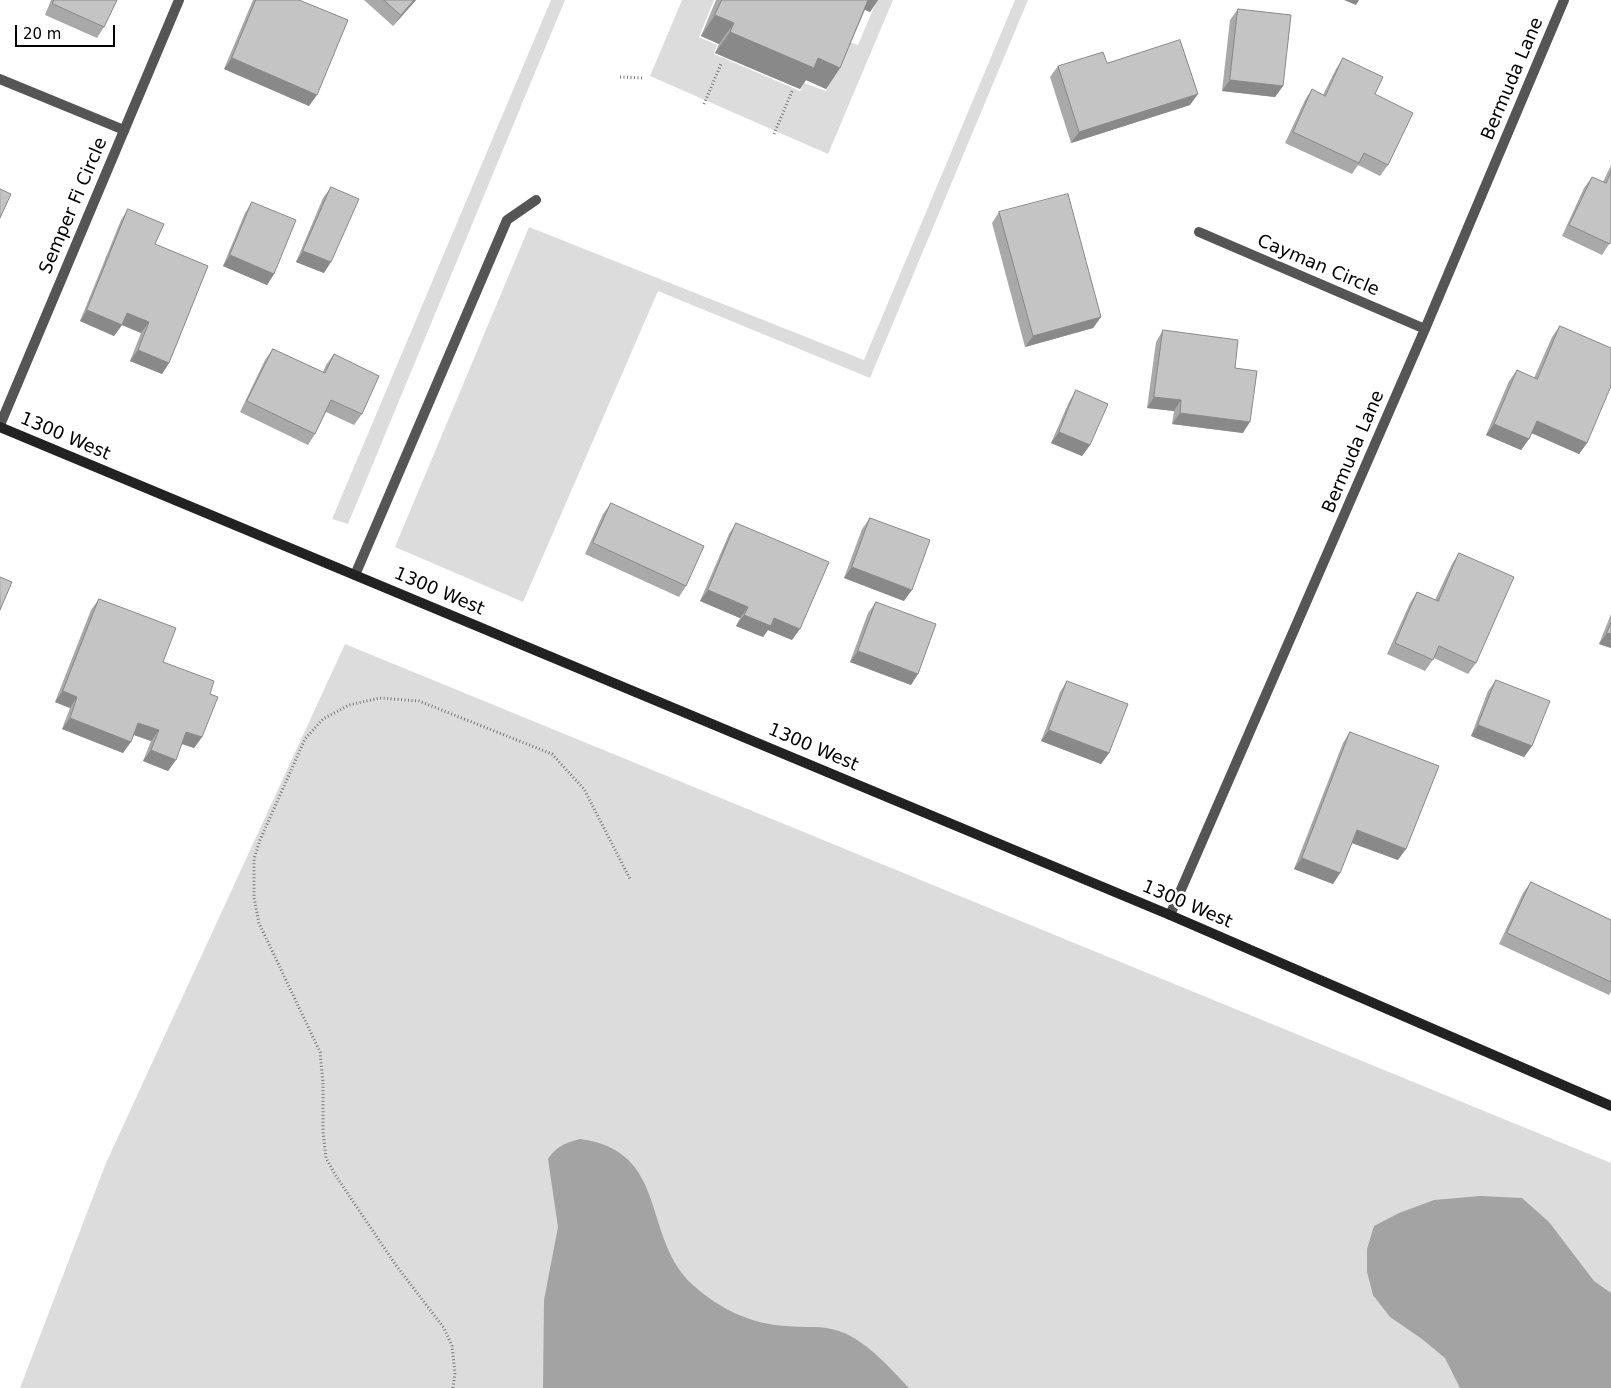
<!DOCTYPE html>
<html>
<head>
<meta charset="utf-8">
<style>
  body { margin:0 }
  #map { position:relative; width:1611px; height:1388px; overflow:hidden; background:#fff; font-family:"DejaVu Sans",sans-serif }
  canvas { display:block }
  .scale { position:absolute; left:15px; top:25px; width:100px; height:22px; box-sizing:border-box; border:2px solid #000; border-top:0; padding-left:6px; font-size:15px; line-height:18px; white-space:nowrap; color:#000; -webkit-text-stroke:4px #fff; paint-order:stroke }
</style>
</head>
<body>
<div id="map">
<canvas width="1611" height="1388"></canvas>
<div class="scale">20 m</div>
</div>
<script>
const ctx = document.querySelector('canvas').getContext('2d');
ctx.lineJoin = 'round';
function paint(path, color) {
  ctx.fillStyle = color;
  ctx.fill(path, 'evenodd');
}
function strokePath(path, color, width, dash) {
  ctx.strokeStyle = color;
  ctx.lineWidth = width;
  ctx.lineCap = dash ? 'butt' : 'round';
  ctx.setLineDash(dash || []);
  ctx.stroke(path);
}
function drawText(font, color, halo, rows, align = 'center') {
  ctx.font = font + ' "DejaVu Sans",sans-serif';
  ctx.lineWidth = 5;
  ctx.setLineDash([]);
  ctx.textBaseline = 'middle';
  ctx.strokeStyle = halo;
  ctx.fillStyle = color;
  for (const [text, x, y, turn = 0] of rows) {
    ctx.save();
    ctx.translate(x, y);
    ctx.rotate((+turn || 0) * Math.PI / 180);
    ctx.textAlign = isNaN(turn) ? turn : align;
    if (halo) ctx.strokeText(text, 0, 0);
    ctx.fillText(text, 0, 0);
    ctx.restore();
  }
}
paint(new Path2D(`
  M551,0H565L348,524L332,519Z
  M682,0H714L699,37L717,45L714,54L800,91L804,83L826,91L847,41L858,45L877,0H893L828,154L650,76Z
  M1015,0H1028L870,378L658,291L523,602L395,547L529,227L864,360Z
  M345,644L1611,1163V1388H20L106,1163Z`), '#dcdcdc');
paint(new Path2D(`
  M580,1139C671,1151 640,1238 694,1286C720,1309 751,1324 786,1326C804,1328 822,1325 839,1331C866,1340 890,1368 909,1388H543L544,1300L558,1227L548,1159C557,1146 565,1143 580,1139Z
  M1480,1196L1522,1198L1549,1222L1594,1281L1611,1293V1388H1460L1445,1358L1422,1339L1390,1317L1373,1295L1367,1272V1249L1374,1226L1399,1213L1434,1200Z`), '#a3a3a3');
strokePath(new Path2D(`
  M620,77L644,78
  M704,104L721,64
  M774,134L793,89
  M453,1388L455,1373L452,1346L444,1328L395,1264L336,1176L326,1158L323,1132V1083L320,1052L259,923L254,898V859L260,840L305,739L323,719L349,705L380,698L419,701L552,754L584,789L630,879`), '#777', 3, [1, 2.5]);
strokePath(new Path2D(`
  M0,79L124,130
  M355,575L507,220L536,200`), '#555', 10);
strokePath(new Path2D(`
  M1199,232L1425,329
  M0,425L179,0
  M1170,915L1425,329L1564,0`), '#555', 10);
strokePath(new Path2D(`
  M0,427L1170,915L1611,1106`), '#222', 10);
paint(new Path2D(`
  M51,0H117L104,27L97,38L45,15Z
  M253,0H299L309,106L224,69Z
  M364,0H416L393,26Z
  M716,0H878L870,12L865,10L840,68L826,89L806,80L800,89L715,53L719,44L701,36Z
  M1238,9L1283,86L1275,97L1222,91L1230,20Z
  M1343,58L1375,94L1388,165L1380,176L1358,165L1352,174L1285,143L1305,100L1312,89L1323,95L1336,69Z
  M1107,63L1190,105L1071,143L1050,77L1058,66Z
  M1611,165V241L1602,255L1562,236L1584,188L1592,177L1603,182Z
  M331,187L324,273L296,262L323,198Z
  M252,202L274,274L267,285L223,266L245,213Z
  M128,209L155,244L169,363L162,374L130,361L141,333L122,325L114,336L80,321L121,220Z
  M999,212L1101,317L1093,328L1025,347L992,223Z
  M1560,326L1587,443L1579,454L1532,433L1529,439L1521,450L1486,435L1509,381L1517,370L1534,378L1552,337Z
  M1163,330L1235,368L1243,433L1172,424L1174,411L1147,408L1156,342Z
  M273,349L323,372L326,365L334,354L362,414L354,425L326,412L315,434L308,445L240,412L265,360Z
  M1076,390L1090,445L1082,456L1051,443L1069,402Z
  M611,503L686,586L679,597L585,554L603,514Z
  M870,518L904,601L844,578L862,529Z
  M736,523L792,640L768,630L763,637L736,626L740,618L700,601L729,534Z
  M1459,553L1476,663L1468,674L1434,658L1425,671L1387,654L1410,603L1417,592L1435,600L1452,564Z
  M99,599L163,662L210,694L202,737L194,748L182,744L168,771L143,761L151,741L134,735L123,753L62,729L70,708L55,702L91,610Z
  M876,602L911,685L850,662L868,613Z
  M1611,614V648L1599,644Z
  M1496,680L1532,746L1524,757L1471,736L1488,691Z
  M1067,681L1109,753L1101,764L1041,741L1060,692Z
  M1350,732L1398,860L1352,843L1340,873L1333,884L1294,869L1343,743Z
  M1531,882L1611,920V992L1609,995L1499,944L1523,893Z`), '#a9a9a9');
paint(new Path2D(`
  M414,0H416L393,26L401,15Z
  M865,0H878L870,12L859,7Z
  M1344,0H1359L1356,5Z
  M715,15L734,23L719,44L701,36Z
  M730,32L818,58L840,68L826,89L806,80L800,89L715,53Z
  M232,58L317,95L309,106L224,69Z
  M1230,80L1283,86L1275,97L1222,91Z
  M1198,94L1190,105L1071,143L1079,132Z
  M303,251L331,262L324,273L296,262Z
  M230,255L274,274L267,285L223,266Z
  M87,310L127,313L149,322L141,333L122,325L114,336L80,321Z
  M1101,317L1093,328L1025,347L1033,336Z
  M138,350L169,363L162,374L130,361Z
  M1154,397L1181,400L1174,411L1147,408Z
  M1180,413L1250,422L1243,433L1172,424Z
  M1537,421L1587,443L1579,454L1529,432Z
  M1494,424L1529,439L1521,450L1486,435Z
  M1059,432L1090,445L1082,456L1051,443Z
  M852,567L912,590L904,601L844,578Z
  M708,590L748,607L740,618L700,601Z
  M744,615L774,618L800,629L792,640L768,630L763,637L736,626Z
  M1607,633L1611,634V648L1599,644Z
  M858,651L918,674L911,685L850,662Z
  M63,691L77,697L70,708L55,702Z
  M70,718L131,742L123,753L62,729Z
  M138,723L159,730L151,741L131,734Z
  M1478,725L1532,746L1524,757L1471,736Z
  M1049,730L1109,753L1101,764L1041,741Z
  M186,732L202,737L194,748L179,743Z
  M151,750L176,760L168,771L143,761Z
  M1357,830L1406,849L1398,860L1349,842Z
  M1302,858L1340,873L1333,884L1294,869Z`), '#898989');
const building = new Path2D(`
  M54,0H117L104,27L53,4Z
  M256,0H299L348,20L317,95L232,58Z
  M384,0H414L401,15Z
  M722,0H868L840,68L818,58L814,68L730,32L734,23L715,15Z
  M1238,9L1291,15L1283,86L1230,80Z
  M1180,40L1198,94L1079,132L1058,66L1103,52L1107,63Z
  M1343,58L1383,77L1375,94L1413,113L1388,165L1364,153L1359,163L1293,132L1312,89L1325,96Z
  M1611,171V241L1610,244L1569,225L1592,177L1606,183Z
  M331,187L359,199L331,262L303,251Z
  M0,189L11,194L0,218Z
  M1068,194L1101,317L1033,336L999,212Z
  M252,202L296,220L274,274L230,255Z
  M128,209L164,224L155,244L208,266L169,363L138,350L149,322L127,313L122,325L87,310Z
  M1560,326L1611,348V386L1587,443L1537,421L1529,439L1494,424L1517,370L1537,379Z
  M1163,330L1238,340L1235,368L1257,371L1250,422L1180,413L1181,400L1154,397Z
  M273,349L325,373L334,354L379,376L362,414L331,400L315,434L247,401Z
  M1076,390L1108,404L1090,445L1059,432Z
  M611,503L704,546L686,586L593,543Z
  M870,518L930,540L912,590L852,567Z
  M736,523L829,562L800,629L774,618L771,626L744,615L748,607L708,590Z
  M1459,553L1514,577L1476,663L1439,646L1433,660L1395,643L1417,592L1438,601Z
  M0,577L12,582L0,610Z
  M99,599L176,628L163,662L214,681L210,694L218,697L202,737L186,732L176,760L151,750L159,730L138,723L131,742L70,718L77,697L63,691Z
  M876,602L936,624L918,674L858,651Z
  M1611,623V634L1607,633Z
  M1496,680L1550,701L1532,746L1478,725Z
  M1067,681L1128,704L1109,753L1049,730Z
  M1350,732L1439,766L1406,849L1357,830L1340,873L1302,858Z
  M1531,882L1611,920V982L1507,933Z`);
paint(building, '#c4c4c4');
strokePath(building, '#898989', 1);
drawText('18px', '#000', '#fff', [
  ["Bermuda Lane",1513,79,-67],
  ["Semper Fi Circle",74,206,-67],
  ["Cayman Circle",1318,266,23],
  ["1300 West",65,437,23],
  ["Bermuda Lane",1354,452,-67],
  ["1300 West",439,592,23],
  ["1300 West",813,748,23],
  ["1300 West",1187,905,23]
]);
</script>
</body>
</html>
